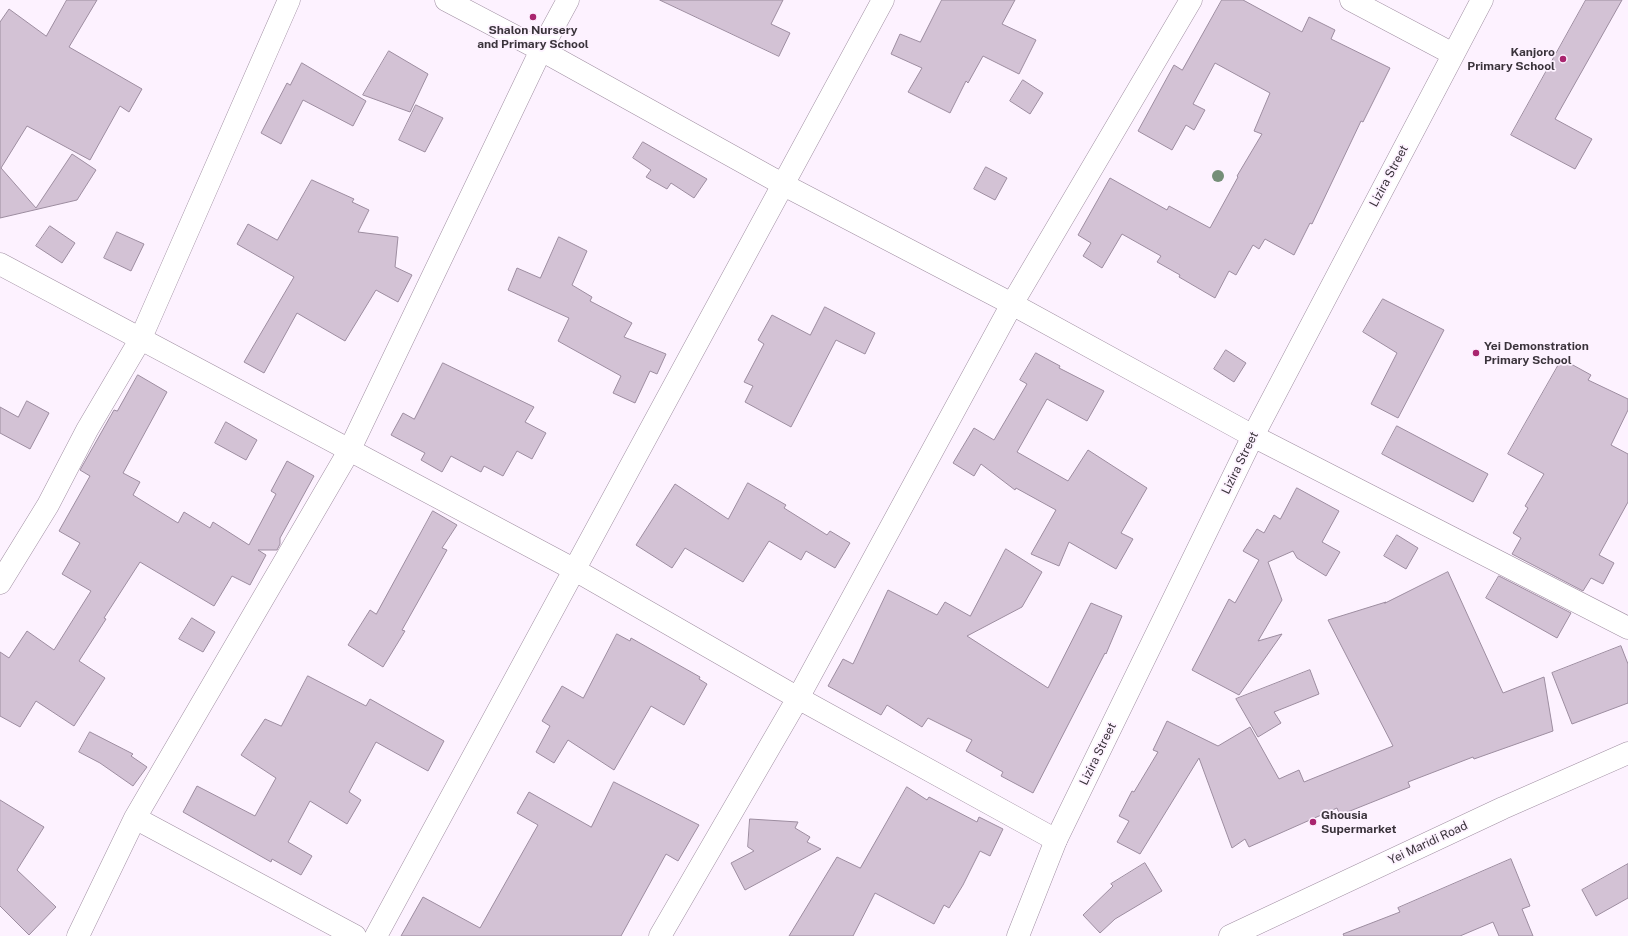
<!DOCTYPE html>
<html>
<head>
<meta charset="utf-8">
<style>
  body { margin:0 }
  canvas { display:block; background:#fdf2ff }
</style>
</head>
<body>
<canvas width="1628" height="936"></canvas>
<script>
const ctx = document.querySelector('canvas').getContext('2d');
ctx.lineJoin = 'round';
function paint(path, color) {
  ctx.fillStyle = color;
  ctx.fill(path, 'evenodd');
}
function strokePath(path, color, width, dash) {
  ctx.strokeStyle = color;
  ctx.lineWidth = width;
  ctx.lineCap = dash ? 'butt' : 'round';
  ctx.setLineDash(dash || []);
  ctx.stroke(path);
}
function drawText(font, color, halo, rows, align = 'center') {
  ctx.font = font + ' "Public Sans",sans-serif';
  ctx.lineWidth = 3.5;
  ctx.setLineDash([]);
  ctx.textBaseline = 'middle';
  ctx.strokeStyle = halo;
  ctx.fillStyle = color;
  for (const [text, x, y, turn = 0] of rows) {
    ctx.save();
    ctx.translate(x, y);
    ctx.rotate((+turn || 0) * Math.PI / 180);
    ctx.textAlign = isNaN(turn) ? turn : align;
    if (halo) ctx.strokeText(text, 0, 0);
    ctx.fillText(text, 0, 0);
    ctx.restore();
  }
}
const building = new Path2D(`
  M67,0H97L69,47L142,89L129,112L120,106L90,160L27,126L1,168L36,208L72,154L96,170L77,200L0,218V22L9,9L46,36Z
  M660,0H783L771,24L790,33L779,56Z
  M942,0H1015L1002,24L1036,40L1019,74L983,56L968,83L966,81L950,113L908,92L922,68L891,54L900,34L920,42Z
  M1222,0H1243L1302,32L1309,17L1335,30L1331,39L1390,68L1363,122L1361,121L1312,224L1310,223L1294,255L1265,239L1259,249L1253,245L1236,275L1229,271L1215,298L1179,277L1180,275L1157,262L1161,256L1122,234L1102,268L1083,256L1091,243L1078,235L1110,178L1167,210L1169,206L1210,228L1238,177L1237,176L1262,134L1254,131L1270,93L1215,63L1193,104L1205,110L1194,130L1186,125L1172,150L1138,131L1174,65L1182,70Z
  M1586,0H1622L1555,119L1592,139L1575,169L1511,135Z
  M389,51L428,74L410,112L363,95Z
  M302,63L366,101L353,126L303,100L281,144L261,133L287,83L290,85Z
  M1023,80L1043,93L1030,114L1010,101Z
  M416,105L443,118L425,152L399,140Z
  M643,142L707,179L694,198L671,183L667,189L646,177L651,170L633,158Z
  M986,167L1007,178L995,200L974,189Z
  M312,180L354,199L352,202L369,210L358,232L398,237L395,267L412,275L398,302L376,290L345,341L297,313L264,373L244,362L294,277L237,244L248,224L277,240Z
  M50,226L75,243L62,263L36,246Z
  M117,232L144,244L131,271L104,258Z
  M559,237L587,251L572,285L592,297L590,301L632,323L624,337L666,354L657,374L650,371L635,403L613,393L621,376L558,341L569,318L508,290L517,268L540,278Z
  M1383,299L1444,330L1398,418L1371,404L1397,353L1363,332Z
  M825,307L875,333L865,354L836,340L791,427L745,402L753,386L744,382L764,344L758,340L772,315L810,335Z
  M1226,350L1246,363L1234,382L1214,369Z
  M1036,353L1060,366L1059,368L1104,391L1087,421L1047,399L1017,452L1068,481L1088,450L1147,488L1121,533L1133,539L1116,569L1069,542L1059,566L1031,554L1056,510L1016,488L1015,490L981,464L974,476L953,463L974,428L994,440L1027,384L1020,380Z
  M1562,359L1591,375L1588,380L1628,399V410L1611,445L1628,454V502L1599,555L1614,563L1603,584L1591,578L1583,591L1512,554L1521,538L1513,533L1528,508L1525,506L1544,474L1508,454Z
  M443,363L534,407L525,422L546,433L532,459L517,451L503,476L484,466L481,472L451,456L442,472L421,460L425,453L391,435L403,413L414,419Z
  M138,375L167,392L123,473L140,482L133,495L178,523L184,512L210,528L213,522L249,545L276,494L271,491L287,461L314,476L280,538V544L277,550H258L266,555L250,585L232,576L214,606L140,562L104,618L106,619L79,661L105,678L74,726L36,701L20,727L0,716V652L9,658L27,631L54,650L91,591L62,574L80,543L59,531L90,476L80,470L114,410L117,411Z
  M27,401L49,413L30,449L0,433V407L18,417Z
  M226,422L257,440L246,460L215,443Z
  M1397,426L1488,474L1473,502L1382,454Z
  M748,483L786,505L784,508L827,535L830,531L850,543L835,568L806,551L801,560L769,541L743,582L685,548L672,568L636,545L675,484L728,519Z
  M1297,488L1339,511L1322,542L1340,552L1326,576L1297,558L1293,551L1268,562L1282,600L1258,641L1282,634L1239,695L1192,670L1229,599L1235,603L1259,560L1243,551L1257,529L1264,533L1274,515L1280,519Z
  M433,511L457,525L442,548L447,550L402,630L405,631L383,667L348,645L370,610L376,614Z
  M1397,535L1418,548L1406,569L1384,556Z
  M1006,549L1042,572L1022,607L967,636L1048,688L1091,603L1122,616L1106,654L1105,653L1033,793L1001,776L1003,772L966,751L972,740L928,718L922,727L887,705L881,715L828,686L843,659L853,664L888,590L937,615L945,602L970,616Z
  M1448,572L1503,693L1544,677L1553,731L1474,759L1473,757L1408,782L1410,787L1340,815L1337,808L1249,847L1245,839L1232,848L1199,758L1140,854L1117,842L1129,821L1119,816L1132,791L1134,792L1158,752L1153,750L1167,721L1218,746L1250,727L1279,779L1299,770L1304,782L1393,746L1328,620L1386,602L1385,603Z
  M1499,576L1571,613L1557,638L1486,598Z
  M192,618L215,632L203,652L179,639Z
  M617,634L630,641L631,638L700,677L699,679L707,684L684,725L651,706L614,770L568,740L554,763L536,752L550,726L542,721L562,686L583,698Z
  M1621,646L1628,664V703L1572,724L1552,673Z
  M1310,670L1319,694L1274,712L1281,723L1258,737L1236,699Z
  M308,676L366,706L370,699L444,741L428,771L376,742L349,792L361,800L347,824L310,801L288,842L312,856L301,875L272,859L271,862L183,812L197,786L255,816L276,778L241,755L265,719L281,726Z
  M90,732L133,754L131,756L147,767L133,786L100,763L79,752Z
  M614,782L699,825L678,861L666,854L621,936H401L423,897L480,928L538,825L517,813L529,792L591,827Z
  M907,787L927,800L929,797L977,822L979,817L1003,829L990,856L980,851L963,885L949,908L944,905L934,924L875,893L853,936H789L837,857L860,868Z
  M0,800L44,827L17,870L56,907L29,935L0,906Z
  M750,819L798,822L795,828L810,837L807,842L821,849L745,890L731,863L754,851L748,847Z
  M1511,859L1530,906L1522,909L1533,936H1499L1493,922L1460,936H1344L1343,934L1400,912L1398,908Z
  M1145,863L1162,891L1115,919L1100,933L1083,915L1113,886L1111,884Z
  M1628,864V898L1596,916L1582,890Z`);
paint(building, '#d3c2d5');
strokePath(building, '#9d8da0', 1);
const minor = new Path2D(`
  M446,0L541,50L784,185L1012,304L1253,436L1628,628
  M1351,0L1453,54
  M0,264L575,570L798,698L1056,840
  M0,583L48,505L87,430L140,340L289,0
  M135,818L355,936
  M78,936L135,818L349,451L541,50L568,0
  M376,936L883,0
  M660,936L798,698L1012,304L1191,0`);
const tertiary = new Path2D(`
  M1018,936L1056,840L1253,436L1482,0`);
const primary = new Path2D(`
  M1230,936L1503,808L1628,753`);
strokePath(minor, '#a08fa2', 23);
strokePath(tertiary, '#a08fa2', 23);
strokePath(primary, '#a08fa2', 23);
strokePath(minor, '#fff', 22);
strokePath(tertiary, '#fff', 22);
strokePath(primary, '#fff', 22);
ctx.fillStyle = '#758e78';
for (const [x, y] of [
  [1218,176]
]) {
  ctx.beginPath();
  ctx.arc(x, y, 6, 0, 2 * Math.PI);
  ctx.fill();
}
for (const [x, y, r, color] of [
  [533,17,4,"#a9256f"],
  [1563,59,4,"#a9256f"],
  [1476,353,4,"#a9256f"],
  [1313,822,4,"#a9256f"]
]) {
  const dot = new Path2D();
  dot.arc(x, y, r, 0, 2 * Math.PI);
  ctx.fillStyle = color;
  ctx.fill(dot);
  strokePath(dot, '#fdf2ff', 1.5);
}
drawText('bold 12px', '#3a333b', '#fdf2ff', [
  ["Shalon Nursery",533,30,"center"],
  ["and Primary School",533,44,"center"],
  ["Kanjoro",1555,52,"right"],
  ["Primary School",1555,66,"right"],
  ["Yei Demonstration",1484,346],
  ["Primary School",1484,360],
  ["Ghousia",1321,815],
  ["Supermarket",1321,829]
], 'left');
drawText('12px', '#3a333b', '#fdf2ff', [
  ["Lizira Street",1389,176,-62],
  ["Lizira Street",1240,463,-64],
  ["Lizira Street",1098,754,-64],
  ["Yei Maridi Road",1428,843,-25]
]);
</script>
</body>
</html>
